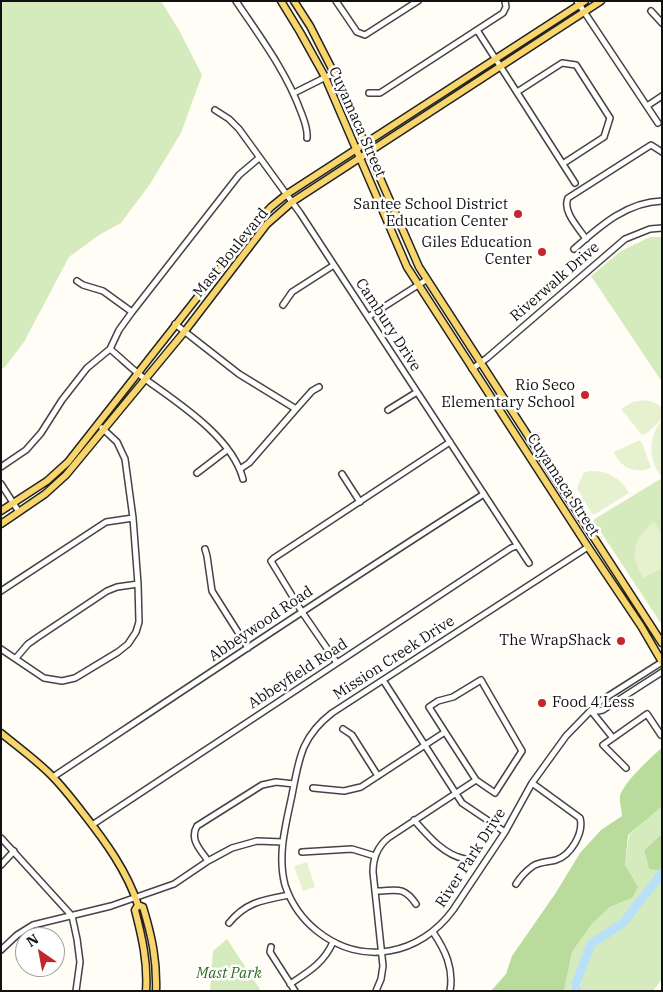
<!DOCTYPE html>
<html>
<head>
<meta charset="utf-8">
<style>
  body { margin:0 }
  #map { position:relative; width:663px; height:992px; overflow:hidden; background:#fffdf5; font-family:"IBM Plex Serif",serif }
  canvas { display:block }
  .frame { position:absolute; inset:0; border:2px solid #111; pointer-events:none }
  .north { position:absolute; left:15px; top:927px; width:50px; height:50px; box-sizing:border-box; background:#fff; border:1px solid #a0a0a0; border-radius:50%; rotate:327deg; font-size:14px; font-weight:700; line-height:20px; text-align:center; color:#111 }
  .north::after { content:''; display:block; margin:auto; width:18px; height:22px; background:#c4262e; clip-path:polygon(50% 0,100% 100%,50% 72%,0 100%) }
</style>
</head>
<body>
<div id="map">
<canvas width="663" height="992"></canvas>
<div class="frame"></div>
<div class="north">N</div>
</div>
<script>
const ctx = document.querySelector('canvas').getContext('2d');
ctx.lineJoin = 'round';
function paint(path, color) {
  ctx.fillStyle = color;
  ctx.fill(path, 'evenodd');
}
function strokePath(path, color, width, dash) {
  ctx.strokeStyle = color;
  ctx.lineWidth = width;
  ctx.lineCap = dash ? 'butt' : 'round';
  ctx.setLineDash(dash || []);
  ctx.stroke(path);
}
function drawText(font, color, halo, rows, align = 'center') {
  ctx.font = font + ' "IBM Plex Serif",serif';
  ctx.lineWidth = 5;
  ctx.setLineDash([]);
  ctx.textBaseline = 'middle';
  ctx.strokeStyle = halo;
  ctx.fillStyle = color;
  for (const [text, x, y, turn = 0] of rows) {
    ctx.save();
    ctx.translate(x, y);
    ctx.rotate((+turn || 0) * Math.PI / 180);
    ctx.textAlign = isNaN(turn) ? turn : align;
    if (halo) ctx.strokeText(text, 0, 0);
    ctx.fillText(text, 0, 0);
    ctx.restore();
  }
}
paint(new Path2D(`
  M1,1H161L179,30L202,75L181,133L150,184L121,223L99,235L69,257L24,342L5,367L1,369Z
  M650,237H662V382L591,276L621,251Z
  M662,478V625L593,520Z
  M661,805L662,834L644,850L649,869L659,871L623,921L588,945L577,969L570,987L572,991H564L572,952L592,924L610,907L632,898L625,865L629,835Z
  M662,877V979L653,991H579L585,969L594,944L624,924Z
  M227,939L261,991H210L213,951Z`), '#d5ebbd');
paint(new Path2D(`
  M662,748V806L628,835L625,865L638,887L632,898L610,907L592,924L572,952L564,991H491L506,974L512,956L555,894L580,853L601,830L622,816C622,810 619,801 620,796C624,782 651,757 662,748Z
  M662,834V867L659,871L649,869L644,850Z`), '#b9dc9c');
paint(new Path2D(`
  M645,400L653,402L662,407V419L647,433L642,435L621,409L633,402Z
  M662,420V476H661C648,459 648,437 662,420Z
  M640,440L643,445L651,468C635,474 620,468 614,452Z
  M591,471C609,471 621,478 629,493L595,514H592L577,488L584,472Z
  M654,522L662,534V568L643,578C630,554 632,540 654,522Z
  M307,862L315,887L303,891L294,866Z`), '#e6f2cf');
strokePath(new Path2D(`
  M577,991L575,986L591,944L623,923L662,873`), '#b9e0f7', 9);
const minor = new Path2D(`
  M236,1C260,37 286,71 301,112C304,120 308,129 307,138
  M336,1L357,32L365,35L418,1
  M577,1L658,123
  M651,11L662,23
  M477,30L575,183
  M517,92L562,63L576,65L610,118L604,137L564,163
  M294,93L334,73
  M369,93H380L503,13L506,7L505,1
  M647,106L662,96
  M215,110L229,119L239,129L300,213L529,563
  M586,239C578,227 562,211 568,198L651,145L662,152
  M574,249C599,227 626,202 662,201
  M77,281L83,285L103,291L132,312
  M283,305L292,292L334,265
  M368,317L426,280
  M175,324L239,374L296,409
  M110,349C122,359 133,370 145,379C178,403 232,437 243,479
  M472,369L487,358L625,239L650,229L662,228
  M388,410L417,392
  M1,467L26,450L41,433L62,400L87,368L110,349L119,330L132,312L239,175L259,158
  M240,469L249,463L296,409L312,391L319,387
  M197,473L227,450
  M342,474L360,502
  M1,484L19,512
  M588,547L332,713C301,737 299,759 292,795C286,824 277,855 285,885C291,903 302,919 317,931C362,967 420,955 453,910L505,832L532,783L566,736L599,702L662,662
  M205,549L207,556L212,591L248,648
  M1,591L106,522L133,518
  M1,649L44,678L62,681L75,678L118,652L128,644L136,632L139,622L138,584L133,518L125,459L117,442L102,428
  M16,658L28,644L38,637L107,591L117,587L138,584
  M337,663L302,612L271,561L274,558L450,442
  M383,680L462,803L505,832
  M592,712L613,738L647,714L661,735
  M592,712L603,710L662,672
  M343,729L352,735L378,776
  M445,732L476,780
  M613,738L603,745L626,768
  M53,777C196,682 339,586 484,494
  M313,788L344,791L361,787L445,732L429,707L438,701L453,697L481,680L522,751L495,793L476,780L388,838C377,847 373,858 373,872L383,966L381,979L376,991
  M414,820C428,836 444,855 465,859
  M92,825L511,548L517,546
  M1,838L72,916L77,939L80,962L76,991
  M302,852L352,849L375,856
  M208,861C201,850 189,840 197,826L262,785L276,782L294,784
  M1,865L14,851
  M516,884C521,876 526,871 533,866C539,862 548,862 556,860C571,855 584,833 580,818L532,783
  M376,891C396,891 403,885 416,904
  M229,923C246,902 263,900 289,895
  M433,932C445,950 454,968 450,991
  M271,947L270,952L295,991
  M1,950L17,935L33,925L111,906L174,884L208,861L232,848L257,841L283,842
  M290,984C308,972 324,963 333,942`);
const major = new Path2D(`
  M281,1L300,32L325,77L407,267L588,547L641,626L662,662
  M294,1L310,26L334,73L419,267L662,643
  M1,511L47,481L68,462L255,224L271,207L287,194L585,1
  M1,524L45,494L66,475L185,331L267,224L292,202L601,1
  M1,733C18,747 36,760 51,775C63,787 73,800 83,813C105,841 127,871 138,905L135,910C142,937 148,963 146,991
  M138,905L143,907C152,937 157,960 156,991`);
strokePath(minor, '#444', 8);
strokePath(major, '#222', 9);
strokePath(minor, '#fff', 5);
strokePath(major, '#f9d66b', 6);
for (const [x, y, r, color] of [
  [518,214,5,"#c4262e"],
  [542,252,5,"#c4262e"],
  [585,395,5,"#c4262e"],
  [621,641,5,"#c4262e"],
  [542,703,5,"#c4262e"]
]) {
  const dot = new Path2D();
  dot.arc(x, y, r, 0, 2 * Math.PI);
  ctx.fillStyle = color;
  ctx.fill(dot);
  strokePath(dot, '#fff', 2);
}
drawText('15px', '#111', '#fff', [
  ["Cuyamaca Street",357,122,66],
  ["Mast Boulevard",231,253,-51],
  ["Riverwalk Drive",555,282,-41],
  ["Cambury Drive",388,325,57],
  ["Cuyamaca Street",563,485,57],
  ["Abbeywood Road",261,624,-34],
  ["Mission Creek Drive",394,658,-33],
  ["Abbeyfield Road",298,674,-33],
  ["River Park Drive",471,858,-57]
]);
drawText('15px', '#111', '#fff', [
  ["Santee School District",508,205],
  ["Education Center",508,222],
  ["Giles Education",532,243],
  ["Center",532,260],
  ["Rio Seco",575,386],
  ["Elementary School",575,403],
  ["The WrapShack",611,641],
  ["Food 4 Less",552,703,"left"]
], 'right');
drawText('italic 15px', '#2f6b1f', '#fff', [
  ["Mast Park",229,974]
]);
</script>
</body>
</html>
